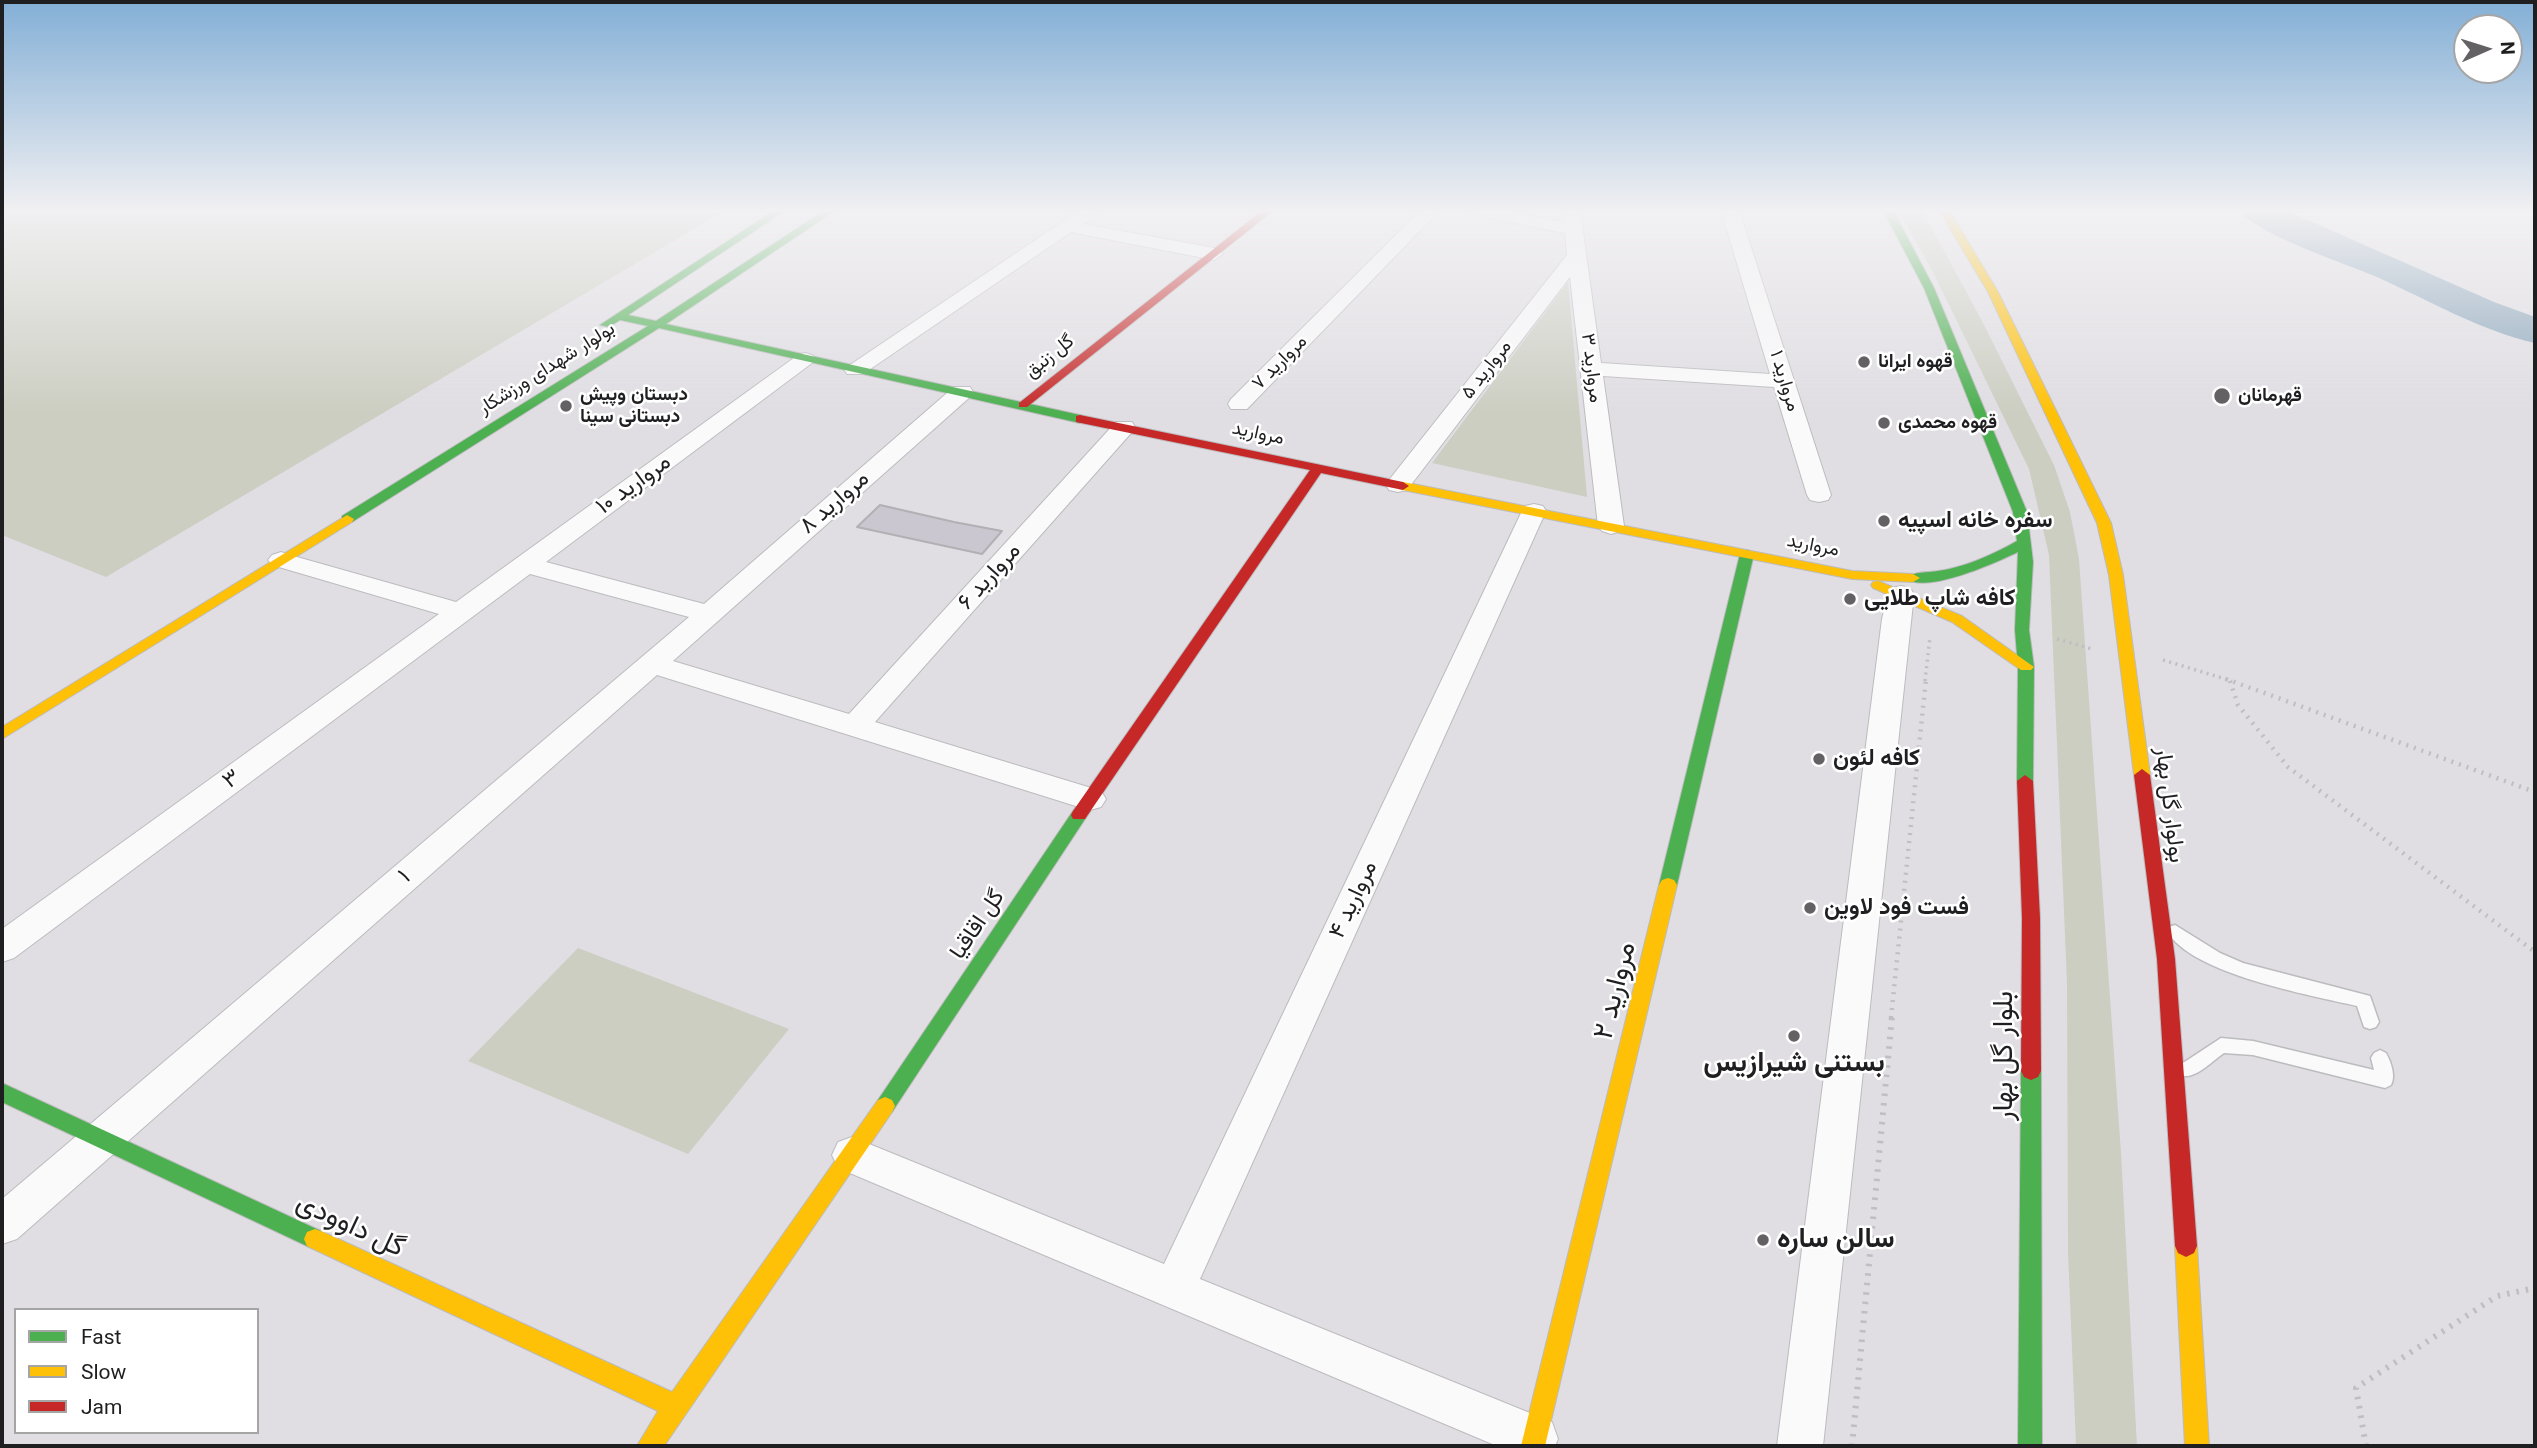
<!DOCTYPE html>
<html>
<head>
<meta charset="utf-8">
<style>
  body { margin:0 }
  #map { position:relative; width:2537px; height:1448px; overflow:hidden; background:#e0dee3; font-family:Roboto,sans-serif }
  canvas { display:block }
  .frame { position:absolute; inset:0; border:4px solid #1f1e20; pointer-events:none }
  .legend { position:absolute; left:14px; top:1308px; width:245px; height:126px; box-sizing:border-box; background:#fff; border:2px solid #a5a5a6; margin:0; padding:9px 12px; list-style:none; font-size:21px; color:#1f1e20 }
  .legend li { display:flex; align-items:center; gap:14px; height:35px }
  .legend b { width:35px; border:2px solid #a5a5a6 }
  .north { position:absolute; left:2453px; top:14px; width:70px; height:70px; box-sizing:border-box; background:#fff; border:2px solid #a5a5a6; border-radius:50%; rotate:87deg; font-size:19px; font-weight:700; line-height:28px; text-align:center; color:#1f1e20 }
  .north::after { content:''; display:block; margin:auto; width:24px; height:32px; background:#636164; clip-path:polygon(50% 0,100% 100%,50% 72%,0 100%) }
</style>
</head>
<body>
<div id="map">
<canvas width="2537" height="1448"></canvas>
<div class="frame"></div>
<ul class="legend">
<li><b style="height:9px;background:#4caf50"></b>Fast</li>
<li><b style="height:9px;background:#ffc107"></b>Slow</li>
<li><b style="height:9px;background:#c62828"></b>Jam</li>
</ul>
<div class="north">N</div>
</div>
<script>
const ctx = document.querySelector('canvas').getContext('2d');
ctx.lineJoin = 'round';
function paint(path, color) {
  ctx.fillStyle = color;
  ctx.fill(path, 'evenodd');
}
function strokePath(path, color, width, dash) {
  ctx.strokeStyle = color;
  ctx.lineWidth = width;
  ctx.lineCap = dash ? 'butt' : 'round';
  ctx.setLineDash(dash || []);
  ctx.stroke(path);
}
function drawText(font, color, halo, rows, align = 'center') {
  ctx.font = font + ' Roboto,Vazirmatn,sans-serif';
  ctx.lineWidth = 5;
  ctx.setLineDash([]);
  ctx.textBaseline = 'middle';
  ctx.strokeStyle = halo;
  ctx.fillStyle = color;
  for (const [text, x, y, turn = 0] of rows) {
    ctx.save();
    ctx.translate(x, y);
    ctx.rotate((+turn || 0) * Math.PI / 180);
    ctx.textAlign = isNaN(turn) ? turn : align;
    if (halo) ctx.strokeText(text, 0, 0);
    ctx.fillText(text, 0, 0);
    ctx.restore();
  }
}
paint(new Path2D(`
  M2,210H726L106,577L2,535Z
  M1898,210H1922L1982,321L2054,465L2070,512L2079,559L2121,1153L2137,1446H2076L2068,1252L2067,983L2049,555L2029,469L1933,272Z
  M1568,282L1587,497L1432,463Z
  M578,948L789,1029L688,1154L468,1061Z`), '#cccec2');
paint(new Path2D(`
  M2239,210H2285L2494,302L2535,317V343C2479,330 2430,301 2377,277C2347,264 2255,234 2239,210Z`), '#8ca7bc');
const building = new Path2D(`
  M880,505L954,522L1002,531L982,554L857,527Z`);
paint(building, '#cac7d0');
strokePath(building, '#b1b0b3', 2);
const lane = new Path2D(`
  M2175,925L2220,953L2243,963L2370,996L2379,1022L2376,1027L2370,1029L2364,1027L2357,1006C2310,995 2191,974 2167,931L2169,927Z
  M2221,1038L2253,1041L2374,1070L2371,1058L2374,1053L2380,1050L2386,1053C2391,1062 2396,1076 2391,1085L2385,1088L2253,1055L2224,1053C2212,1061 2194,1081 2180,1075L2177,1070L2180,1065Z`);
const street = new Path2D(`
  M1080,210H1101L1084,224L1214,248L1223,254L1214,260L1071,232L863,374H847L844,369Z
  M1421,210H1440L1247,409H1231L1228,404L1231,399Z
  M1465,210H1502L1564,222L1562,210H1580L1601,363L1770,374L1721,210H1739L1831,495L1828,500L1819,502L1810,500L1807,495L1774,387L1603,376L1624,526L1620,531L1611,534L1602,531L1598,526L1570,277L1407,490L1398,492L1389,490L1386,485L1389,480L1567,255L1565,233L1474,215Z
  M805,353L812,355L816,359L812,363L546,562L704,604L954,387H970L973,392L970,397L673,661L849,714L1116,422H1132L1135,427L1132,432L875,722L1101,791L1106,799L1101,807L1090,810L1079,807L657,675L17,1239L2,1244V1199L689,617L530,574L14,958L2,962V929L439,614L272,565L268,560L272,555L281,552L290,555L456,602L798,355Z
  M1534,504L1543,506L1546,511L1200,1279L1552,1422L1558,1439L1555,1446H1497L838,1168L832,1155L838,1142L852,1137L1164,1264L1522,511L1525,506Z
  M1901,586L1910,588L1914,594L1823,1446H1777L1882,619L1888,594L1892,588Z`);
const fast = new Path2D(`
  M775,210H786L628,315L656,321L825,210H836L666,324L1080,415L1086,419L1080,423L659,328L352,522H342V516L648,326L620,320L609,327L600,325Z
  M1883,210H1893L1934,288L2027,512L2033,562L2029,630L2034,667L2033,781L2025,787L2017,781L2018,667L2015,630L2018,552C1997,562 1925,595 1906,578C1914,571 1928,573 1938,571C1966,567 1992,555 2017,541L2013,512L1924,288Z
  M1747,550L1754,554L1677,885L1674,890H1662L1659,885L1740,554Z
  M1079,809L1085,811L1087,815L1085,819L892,1112L885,1115L878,1112L875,1106L878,1100L1073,811Z
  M2031,1062L2038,1065L2041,1071L2042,1446H2018L2021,1071L2024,1065Z
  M2,1083L323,1232L326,1239L323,1246L315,1249L307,1246L2,1102Z`);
const slow = new Path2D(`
  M1939,210H1949L1998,292L2111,523L2123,575L2150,775L2148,779H2136L2134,775L2109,575L2097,523L1988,292Z
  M1403,482L1852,571L1913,574L1920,578L1913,582L1852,579L1398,489L1397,486Z
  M347,515L354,519L352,522L2,739V727Z
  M1878,581L1962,616L2034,667L2031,670H2021L1952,622L1873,588L1871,585L1873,582Z
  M1668,878L1674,880L1677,885L1545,1446H1521L1659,885L1662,880Z
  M885,1097L892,1100L895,1106L892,1112L664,1446H637L658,1411L307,1246L304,1239L307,1232L315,1229L323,1232L672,1392L878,1100Z
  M2186,1235L2194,1239L2197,1246L2209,1446H2185L2175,1246L2178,1239Z`);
const jam = new Path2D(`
  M1263,210H1274L1027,407H1019V403Z
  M1080,415L1403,482L1409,486L1403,490L1321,473L1085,819H1073L1071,815L1073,811L1310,470L1076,422V416Z
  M2142,769L2150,775L2175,959L2197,1246L2194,1253L2186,1257L2178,1253L2175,1246L2157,959L2134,775Z
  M2025,775L2033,781L2040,918L2041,1071L2038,1077L2031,1080L2024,1077L2021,1071L2022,918L2017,781Z`);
strokePath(lane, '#bcbbbe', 3);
strokePath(street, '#bcbbbe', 2);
strokePath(fast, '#bcbbbe', 2);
strokePath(slow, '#bcbbbe', 2);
strokePath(jam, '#bcbbbe', 2);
strokePath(new Path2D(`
  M2057,639L2092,649
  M2163,660L2232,681
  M1925,681L1930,637`), '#bfbec0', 3.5, [2, 4.5]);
strokePath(new Path2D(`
  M2226,679L2535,792
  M2230,681L2238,705L2288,767L2535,952
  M1891,1018L1926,679`), '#bfbec0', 4.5, [2, 6]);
strokePath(new Path2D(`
  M1852,1446L1892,1016
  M2366,1446L2356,1388L2497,1296L2535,1288`), '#bfbec0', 6, [2.5, 7]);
paint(lane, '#fafafb');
paint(street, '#fafafb');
paint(fast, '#4caf50');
paint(slow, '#ffc107');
paint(jam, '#c62828');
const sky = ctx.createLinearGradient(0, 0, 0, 413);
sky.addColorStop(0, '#83afd6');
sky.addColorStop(0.51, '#f1f0f2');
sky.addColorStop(1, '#f1f0f200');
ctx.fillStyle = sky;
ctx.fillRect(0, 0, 2537, 413);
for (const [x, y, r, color] of [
  [1864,362,7,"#636164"],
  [2222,396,9,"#636164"],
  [566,406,7,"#636164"],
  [1884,423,7,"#636164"],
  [1884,521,7,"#636164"],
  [1850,599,7,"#636164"],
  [1819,759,7,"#636164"],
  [1810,908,7,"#636164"],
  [1794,1036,7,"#636164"],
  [1763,1240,7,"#636164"]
]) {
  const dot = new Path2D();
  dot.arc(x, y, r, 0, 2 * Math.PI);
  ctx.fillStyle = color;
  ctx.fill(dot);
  strokePath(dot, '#fff', 2.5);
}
drawText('19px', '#1f1e20', '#fff', [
  ["گل زنبق",1050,357,-39],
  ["مروارید ۷",1280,363,-45],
  ["مروارید ۳",1591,368,83],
  ["بولوار شهدای ورزشکار",547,369,-32],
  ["مروارید ۵",1487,370,-52],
  ["مروارید ۱",1784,381,73],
  ["مروارید",1258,434,12],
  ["مروارید",1813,546,11]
]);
drawText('bold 19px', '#1f1e20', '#fff', [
  ["قهوه ایرانا",1878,362],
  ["دبستان وپیش",580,395],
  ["دبستانی سینا",580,417],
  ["قهرمانان",2238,396],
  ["قهوه محمدی",1898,423]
], 'left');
drawText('23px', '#1f1e20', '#fff', [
  ["مروارید ۱۰",634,485,-36],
  ["مروارید ۸",835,503,-41],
  ["مروارید ۶",990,577,-48],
  ["۳",232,780,-36],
  ["بولوار گل بهار",2169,805,83],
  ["۱",405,877,-41],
  ["مروارید ۴",1354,900,-65],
  ["گل اقاقیا",978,925,-56]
]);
drawText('bold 23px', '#1f1e20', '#fff', [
  ["سفره خانه اسپیه",1898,521],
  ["کافه شاپ طلایی",1864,599],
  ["کافه لئون",1833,759],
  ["فست فود لاوین",1824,908]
], 'left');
drawText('28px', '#1f1e20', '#fff', [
  ["مروارید ۲",1616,991,-76],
  ["بلوار گل بهار",2005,1056,-90],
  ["گل داوودی",350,1226,25]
]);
drawText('bold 28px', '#1f1e20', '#fff', [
  ["بستنی شیرازیس",1794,1064],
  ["سالن ساره",1777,1240,"left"]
]);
</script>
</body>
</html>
